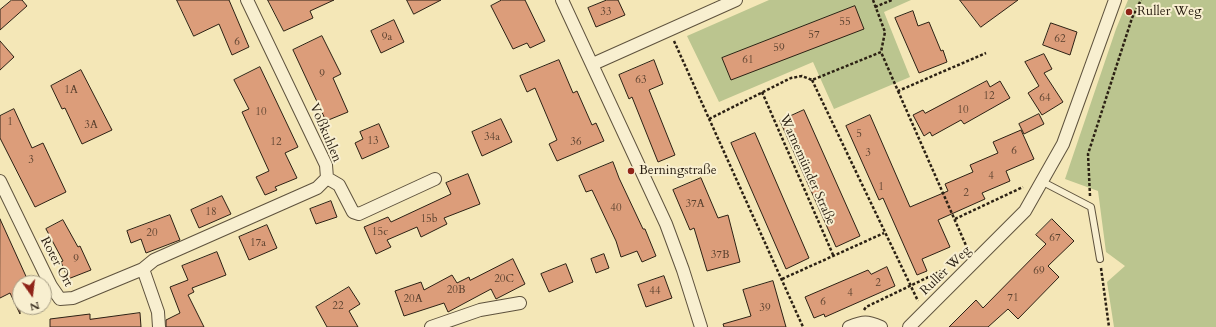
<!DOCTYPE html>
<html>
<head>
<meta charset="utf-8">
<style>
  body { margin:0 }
  #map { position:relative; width:1216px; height:327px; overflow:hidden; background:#f4e7b7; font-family:Cardo,serif }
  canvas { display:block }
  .north { position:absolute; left:12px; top:275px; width:40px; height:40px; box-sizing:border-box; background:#f8efd0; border:1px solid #a69d85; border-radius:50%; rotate:166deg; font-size:11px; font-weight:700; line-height:16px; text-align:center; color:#2c2114 }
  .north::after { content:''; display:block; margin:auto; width:14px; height:18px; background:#8f2418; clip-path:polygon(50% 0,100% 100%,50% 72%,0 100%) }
</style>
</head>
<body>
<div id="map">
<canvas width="1216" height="327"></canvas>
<div class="north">N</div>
</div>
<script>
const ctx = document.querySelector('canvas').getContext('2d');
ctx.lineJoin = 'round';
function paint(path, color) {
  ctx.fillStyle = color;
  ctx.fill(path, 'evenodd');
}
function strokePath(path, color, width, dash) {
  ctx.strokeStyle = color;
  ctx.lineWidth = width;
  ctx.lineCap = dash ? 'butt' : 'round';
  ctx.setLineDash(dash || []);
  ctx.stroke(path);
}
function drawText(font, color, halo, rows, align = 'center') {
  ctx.font = font + ' Cardo,serif';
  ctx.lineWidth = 4;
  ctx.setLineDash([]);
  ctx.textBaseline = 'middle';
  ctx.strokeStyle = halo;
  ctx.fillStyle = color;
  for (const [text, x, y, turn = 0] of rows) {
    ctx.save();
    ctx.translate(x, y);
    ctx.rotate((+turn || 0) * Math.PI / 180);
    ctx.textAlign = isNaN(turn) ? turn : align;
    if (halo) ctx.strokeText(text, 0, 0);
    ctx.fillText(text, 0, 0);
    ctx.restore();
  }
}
paint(new Path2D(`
  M769,0H911L884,12L910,77L834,109L813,62L719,102L687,36Z
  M1128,0H1216V327H1114L1107,282L1125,266L1106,252L1098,191L1065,179L1116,29Z`), '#bbc58f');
const building = new Path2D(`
  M12,0H22L27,6L0,30V10Z
  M177,0H229L249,47L232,55L219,24L194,36Z
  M268,0H334L310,11L313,18L284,31Z
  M407,0H441L414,14Z
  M502,0H525L545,41L530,48L527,43L513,49L491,6Z
  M607,0H618L625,15L596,27L588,8Z
  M960,0H1018L981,27Z
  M855,6L864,29L731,80L722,58Z
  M913,11L918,26L929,22L941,51L943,50L947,62L919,73L895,18Z
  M394,20L404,42L381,53L371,31Z
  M1051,23L1077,32L1070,55L1043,45Z
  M322,36L341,74L333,78L348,112L326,121L293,50Z
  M0,41L14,57L0,70Z
  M1044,54L1052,69L1044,73L1063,102L1042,115L1028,93L1039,86L1025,62Z
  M559,60L573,93L577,91L592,125L596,123L604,141L557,161L549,144L557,140L535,88L527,92L520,76Z
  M654,60L663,84L649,90L675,155L658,162L632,97L629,99L619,75Z
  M260,67L298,147L285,153L297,178L275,187L277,190L265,195L256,177L269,171L242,112L249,109L234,80Z
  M81,70L112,130L82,144L65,108L62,109L51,86Z
  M987,81L990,87L1000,81L1010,98L964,124L961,120L932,136L930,132L924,136L913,115L923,110L925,113Z
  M14,109L32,148L43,143L66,192L35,207L0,138V116Z
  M804,110L860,236L836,247L780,121Z
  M1039,114L1044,124L1024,134L1019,124Z
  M870,115L910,207L948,191L945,184L973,172L970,165L998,153L993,142L1021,130L1034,159L1006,171L1010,181L982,193L985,199L938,220L950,247L922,259L927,271L917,275L883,198L879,200L846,126Z
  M501,119L512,142L482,156L472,132Z
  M379,124L389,147L362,159L355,143L363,139L360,132Z
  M755,133L809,258L786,269L731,143Z
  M613,162L619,178L643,229H645L656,256L642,262L637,251L621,257L616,241L592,190L586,192L579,176Z
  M468,174L480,204L444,218L447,224L421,237L417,227L387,240L391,247L376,254L364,227L388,217L391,222L451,194L446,183Z
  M701,178L718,218L728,215L740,262L707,271L694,228L690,230L673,190Z
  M222,196L231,214L199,228L191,210Z
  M331,201L337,217L316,224L310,209Z
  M170,215L180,240L146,253L141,239L131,243L127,231Z
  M0,219L29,283H20V314L10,293L0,298Z
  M1052,219L1074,241L1048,266L1059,277L1018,319L1008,309L988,327H949L976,300L983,308L1046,244L1036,235Z
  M63,220L78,247L80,246L91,270L68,279L61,262L63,261L46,229Z
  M267,225L277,248L249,260L239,237Z
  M217,252L226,275L192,288L194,292L188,295L204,327H166V320L180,313L170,287L188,280L182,266Z
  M604,254L609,268L596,273L591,259Z
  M513,259L525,284L496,299L491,289L448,312L444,303L404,316L395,291L421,282L424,290L452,275L457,283L469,277L470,280Z
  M566,264L573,282L549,292L541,274Z
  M887,267L895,286L825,317L824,314L814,318L805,297L868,270L871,274Z
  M664,276L672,298L646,307L638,285Z
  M773,281L786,327H724L723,324L751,316L743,290Z
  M349,287L360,304L349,311L358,327H327L316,307Z
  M140,313L141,327H50V319L90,314V319Z`);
paint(building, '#dc9d7a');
strokePath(building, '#2c2114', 1);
const service = new Path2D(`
  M1043,182L1091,207L1100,259`);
const minor = new Path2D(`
  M247,0L326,165L327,178L339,185L353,212L359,214L435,179
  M562,0L666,224L683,270L701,327
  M593,64L736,0
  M0,181L51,286L60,299L73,298L143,269L154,260L317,188L327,178
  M143,269L158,312L159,327
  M431,327L480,310L520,303
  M849,327C864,321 867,321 881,327
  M909,327L1025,211L1063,144L1115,0`);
strokePath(service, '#5e523d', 8);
strokePath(minor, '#5e523d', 14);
strokePath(new Path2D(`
  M873,0L885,32L881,52
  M875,7L892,0
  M674,41L803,327
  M812,80L918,301
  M898,91L968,250
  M762,92L834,257
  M709,119L791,78L802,76L812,80L881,52L898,91L986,53
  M1090,196L1088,154L1132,18L1141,0
  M955,219L1023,187
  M1101,268L1109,327
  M782,279L884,233
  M864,310L866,307L941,271`), '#2c2114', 2.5, [3, 2]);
strokePath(service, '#f8efd0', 6);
strokePath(minor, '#f8efd0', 12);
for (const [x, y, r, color] of [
  [1129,12,4,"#8f2418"],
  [631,171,4,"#8f2418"]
]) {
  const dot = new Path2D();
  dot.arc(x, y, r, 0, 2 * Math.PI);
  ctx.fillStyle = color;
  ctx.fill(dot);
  strokePath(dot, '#f8efd0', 1.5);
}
drawText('11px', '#58402e', null, [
  ["33",606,12],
  ["55",845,22],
  ["57",814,35],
  ["9a",387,37],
  ["62",1060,39],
  ["6",237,42],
  ["59",779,48],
  ["61",748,60],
  ["9",322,74],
  ["63",641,80],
  ["1A",71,90],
  ["12",989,96],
  ["64",1045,98],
  ["10",963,110],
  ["10",261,112],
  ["1",10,122],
  ["3A",91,125],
  ["5",859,134],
  ["34a",492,137],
  ["13",373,141],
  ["12",276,142],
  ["36",576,142],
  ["6",1014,151],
  ["3",868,153],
  ["3",31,160],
  ["4",991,176],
  ["1",881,187],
  ["2",966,193],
  ["37A",695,204],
  ["40",616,208],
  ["18",211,212],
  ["15b",429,219],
  ["15c",380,232],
  ["20",152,233],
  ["67",1055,238],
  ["17a",258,243],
  ["37B",720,255],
  ["9",76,259],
  ["69",1039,271],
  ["20C",504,279],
  ["2",878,283],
  ["20B",456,290],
  ["44",655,291],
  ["4",850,293],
  ["71",1013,298],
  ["20A",413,299],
  ["6",823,302],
  ["22",338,306],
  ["39",765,308]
]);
drawText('13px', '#2c2114', '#f8efd0', [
  ["Ruller Weg",1137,12],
  ["Berningstraße",639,171]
], 'left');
drawText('13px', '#2c2114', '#f8efd0', [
  ["Voßkuhlen",325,133,67],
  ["Warnemünder Straße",807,170,66],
  ["Roter Ort",56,262,62],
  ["Ruller Weg",946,271,-44]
]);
</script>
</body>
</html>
